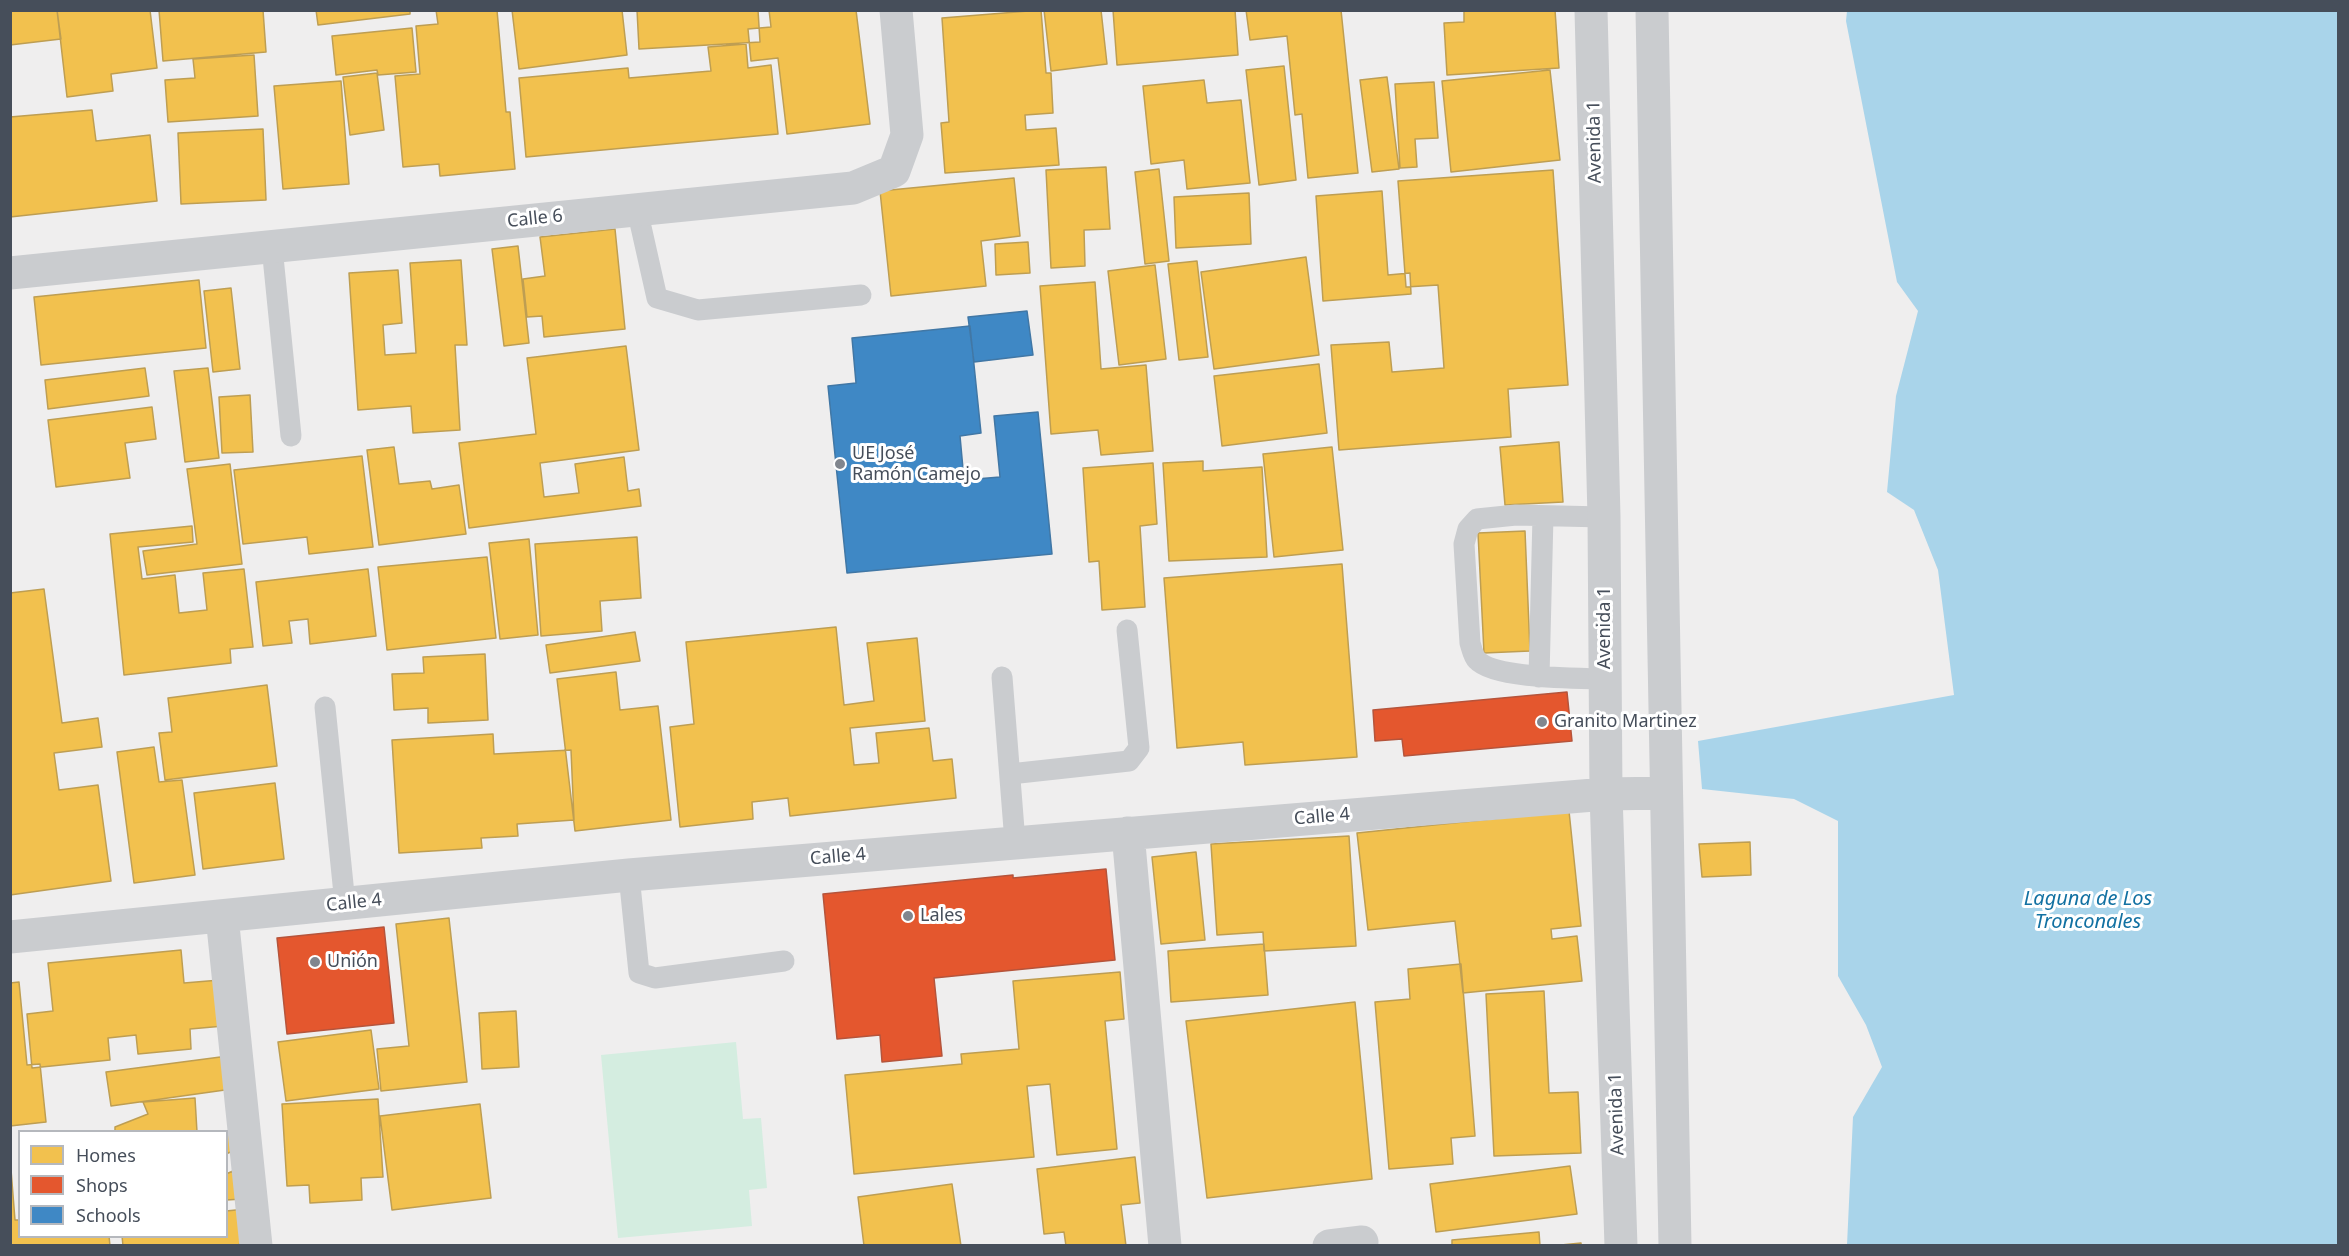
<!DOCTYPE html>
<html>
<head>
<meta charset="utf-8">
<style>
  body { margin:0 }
  #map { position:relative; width:2349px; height:1256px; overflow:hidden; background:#efeeee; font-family:"Noto Sans",sans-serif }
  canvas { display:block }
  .frame { position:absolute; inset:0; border:12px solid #464e5a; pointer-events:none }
  .legend { position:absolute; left:18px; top:1130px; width:210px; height:108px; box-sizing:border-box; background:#fff; border:2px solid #b5b8bd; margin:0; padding:8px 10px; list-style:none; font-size:18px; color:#464e5a }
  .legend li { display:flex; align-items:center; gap:12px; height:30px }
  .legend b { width:30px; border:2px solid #b5b8bd }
</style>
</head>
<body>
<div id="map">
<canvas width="2349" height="1256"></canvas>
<div class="frame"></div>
<ul class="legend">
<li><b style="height:16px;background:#f2c14e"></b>Homes</li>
<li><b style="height:16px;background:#e4572e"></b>Shops</li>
<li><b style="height:16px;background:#3f88c5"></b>Schools</li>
</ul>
</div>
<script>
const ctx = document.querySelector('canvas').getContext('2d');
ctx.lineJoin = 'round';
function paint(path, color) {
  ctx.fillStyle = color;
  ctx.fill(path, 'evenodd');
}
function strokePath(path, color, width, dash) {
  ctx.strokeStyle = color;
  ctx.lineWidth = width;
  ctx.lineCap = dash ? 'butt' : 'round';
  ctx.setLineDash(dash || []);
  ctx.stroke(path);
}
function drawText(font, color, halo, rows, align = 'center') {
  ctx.font = font + ' "Noto Sans",sans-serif';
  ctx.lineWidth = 6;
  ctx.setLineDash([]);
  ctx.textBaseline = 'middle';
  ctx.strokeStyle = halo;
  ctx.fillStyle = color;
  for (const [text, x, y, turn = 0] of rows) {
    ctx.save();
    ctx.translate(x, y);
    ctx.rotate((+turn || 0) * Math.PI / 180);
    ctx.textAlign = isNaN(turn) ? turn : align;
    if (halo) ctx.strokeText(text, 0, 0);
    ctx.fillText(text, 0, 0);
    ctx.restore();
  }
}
paint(new Path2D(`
  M736,1042L743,1119L761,1118L767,1188L749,1190L752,1226L618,1238L601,1055Z`), '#d4ede0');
paint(new Path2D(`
  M1847,11H2338V1245H1847L1853,1117L1882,1067L1866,1025L1838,976V821L1794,799L1702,789L1698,741L1954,695L1938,570L1914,510L1887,492L1896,396L1918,311L1897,282L1846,21Z`), '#a9d4ea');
const homes = new Path2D(`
  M10,10H57L61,39L10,45Z
  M57,10H150L157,68L111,74L113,91L67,97Z
  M159,10H263L266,52L163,61Z
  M316,10H410V14L318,25Z
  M436,10H497L506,112H510L515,169L440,176L439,164L403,167L395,76L420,74L416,26L438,24Z
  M512,10H622L627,55L519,69Z
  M637,10H758L760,42L639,49Z
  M769,10H856L870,124L787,134L778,58L751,61L748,29L771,27Z
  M1041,10L1046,73H1051L1053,113L1025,115L1026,130L1056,128L1059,165L945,173L941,123L949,122L942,18Z
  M1044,10H1101L1107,64L1051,71Z
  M1113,10H1235L1238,55L1117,65Z
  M1246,10H1341L1358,173L1308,178L1302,114L1295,115L1287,36L1250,40Z
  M1464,10H1555L1559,68L1447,75L1444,23L1464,22Z
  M412,28L416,72L378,75L377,70L336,75L332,36Z
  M746,44L748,68L771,65L778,134L526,157L519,78L628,68L629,78L711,71L708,47Z
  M254,55L258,116L168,122L165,80L195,78L193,59Z
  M1284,66L1296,180L1259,185L1246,70Z
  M1550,70L1560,160L1451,172L1442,81Z
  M377,73L384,130L350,135L343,77Z
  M1387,77L1399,169L1372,172L1360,80Z
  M1204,80L1207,103L1241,100L1250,183L1187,189L1184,160L1151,164L1143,86Z
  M341,81L349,184L283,189L274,86Z
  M1434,82L1438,138L1415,139L1417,167L1400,168L1395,84Z
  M92,110L96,141L150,135L157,201L10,217V117Z
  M263,129L266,200L181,204L178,133Z
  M1106,167L1110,229L1084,230L1085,266L1051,268L1046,170Z
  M1159,169L1169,261L1145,264L1135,172Z
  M1553,170L1568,385L1508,389L1511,437L1339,450L1331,345L1389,342L1392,372L1444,368L1438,285L1406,287L1398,181Z
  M1014,178L1020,236L981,241L986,286L891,296L880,191Z
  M1382,191L1388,275L1410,273L1411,294L1323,301L1316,196Z
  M1249,193L1251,244L1176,248L1174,197Z
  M615,229L625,329L544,337L542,316L527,317L523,279L545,276L540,237Z
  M1028,242L1030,273L996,275L995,244Z
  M518,246L529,343L504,346L492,249Z
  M1306,257L1319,355L1214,369L1201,272Z
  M461,260L467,345H455L460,430L413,433L411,406L358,410L349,273L398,270L402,323L383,325L385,355L416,353L410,263Z
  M1197,261L1208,357L1179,360L1168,264Z
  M1155,265L1166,359L1119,365L1108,271Z
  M199,280L206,348L41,365L34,297Z
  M1095,282L1101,369L1146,365L1153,451L1101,455L1098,430L1051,434L1040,286Z
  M231,288L240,369L213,372L204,291Z
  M626,346L639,450L540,463L544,497L579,493L575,464L624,457L628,491L639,489L641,506L469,528L459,443L536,434L527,358Z
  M1319,364L1327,433L1222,446L1214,376Z
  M145,368L149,396L48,409L45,380Z
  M208,368L219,458L185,462L174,371Z
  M250,395L253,452L222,453L219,397Z
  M152,407L156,439L125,443L130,478L56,487L48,420Z
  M1559,442L1563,502L1505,505L1500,447Z
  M394,447L399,484L430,481L432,489L459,485L466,534L379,545L367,450Z
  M1332,447L1343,550L1274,557L1263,454Z
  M362,456L373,547L309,554L307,537L243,544L234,470Z
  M1203,461V471L1262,467L1267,557L1169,561L1163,463Z
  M1153,463L1157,524L1140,526L1145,607L1102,610L1099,561L1089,562L1083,468Z
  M230,464L242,564L147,575L143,551L197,544L187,469Z
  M192,526L193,542L138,547L142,579L175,575L179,613L207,610L203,573L244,569L253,647L230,649L231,663L124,675L110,534Z
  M1525,531L1530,651L1484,653L1478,533Z
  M637,537L641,598L600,601L602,631L541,636L535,544Z
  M529,539L538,635L500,639L489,543Z
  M487,557L496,638L387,650L378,567Z
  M1342,564L1357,757L1245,765L1243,742L1177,748L1164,578Z
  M368,569L376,636L310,644L308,619L289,621L292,643L263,646L256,582Z
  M44,589L62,723L98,718L102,747L54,753L59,790L98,785L111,881L10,895V593Z
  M836,627L844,705L874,701L867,643L917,638L925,721L850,728L854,765L879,763L876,733L929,728L933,761L952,759L956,798L790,816L788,798L752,802L753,819L680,827L670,727L694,724L686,642Z
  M635,632L640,661L550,673L546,645Z
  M485,654L488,720L428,723V708L394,710L392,674L424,673L423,657Z
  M616,672L620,710L658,706L671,820L575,831L557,679Z
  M267,685L277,766L165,780L159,733L172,732L168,698Z
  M493,734L494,754L571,750L574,820L517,824L518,836L481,838L482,848L399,853L392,740Z
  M154,747L159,782L182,780L195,875L134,883L117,752Z
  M275,783L284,859L203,869L194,793Z
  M1569,811L1581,926L1551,929L1552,939L1577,936L1582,981L1463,993L1455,921L1368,930L1357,833Z
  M1349,836L1356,946L1264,951L1263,932L1217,935L1211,844Z
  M1750,842L1751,875L1702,877L1699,844Z
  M1196,852L1205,940L1161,944L1152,857Z
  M449,918L467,1082L381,1091L377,1049L409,1046L396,924Z
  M1264,944L1268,995L1171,1002L1168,951Z
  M181,950L184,983L220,980L224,1026L190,1029L191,1049L138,1054L136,1035L108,1038L110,1060L32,1068L27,1014L53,1011L48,963Z
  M1461,964L1475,1136L1451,1138L1453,1164L1389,1169L1375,1002L1410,999L1408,969Z
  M1120,972L1124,1019L1105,1021L1117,1149L1057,1155L1050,1084L1027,1086L1034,1157L854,1174L845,1075L962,1064L961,1054L1019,1049L1013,981Z
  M19,982L27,1065L40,1064L46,1122L10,1126V983Z
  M1544,991L1549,1093L1578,1092L1581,1153L1494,1156L1486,994Z
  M1355,1002L1372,1179L1207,1198L1186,1021Z
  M516,1011L519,1067L482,1069L479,1013Z
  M371,1030L379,1089L286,1101L278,1042Z
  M228,1056L232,1089L111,1106L106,1072Z
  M195,1098L197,1132H115V1127L148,1114L143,1102Z
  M378,1099L383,1177L361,1178L362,1200L310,1203L309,1185L287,1186L282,1104Z
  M480,1104L491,1198L392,1210L380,1116Z
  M229,1135L235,1150L226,1154V1136Z
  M10,1157L15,1220H20V1236H109L110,1246H10Z
  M1135,1157L1140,1203L1121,1205L1126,1246H1066L1064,1232L1044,1234L1037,1169Z
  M1570,1166L1577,1214L1436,1232L1430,1184Z
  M233,1171L243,1199L226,1200V1174Z
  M952,1184L961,1246H864L858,1197Z
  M246,1209L248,1241L235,1246H123L122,1236H226V1211Z
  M1539,1232L1540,1246H1452V1240Z
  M1581,1243V1246H1551Z`);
paint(homes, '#f2c14e');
strokePath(homes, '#be9e52', 1.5);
const shops = new Path2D(`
  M1567,692L1572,741L1404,756L1402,739L1375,741L1373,710Z
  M1106,869L1115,960L934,978L942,1056L882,1062L880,1035L837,1039L823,894L1013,875V878Z
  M384,927L394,1023L287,1034L277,938Z`);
paint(shops, '#e4572e');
strokePath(shops, '#b5543b', 1.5);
const schools = new Path2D(`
  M1027,311L1033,355L974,362L968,317Z
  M970,326L981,433L960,436L964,480L1000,477L994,416L1038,412L1052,554L847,573L828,386L856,383L852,338Z`);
paint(schools, '#3f88c5');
strokePath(schools, '#4177a5', 1.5);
strokePath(new Path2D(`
  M637,209L657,298L698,310L861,295
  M272,247L291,436
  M1604,517L1516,515L1477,519L1468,529L1464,544L1470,643C1472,649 1473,656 1477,660C1494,679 1579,678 1605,679
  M1002,677L1015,842
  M1539,677L1543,516
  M325,707L345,904
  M1010,774L1129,761L1139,748L1127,630
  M629,875L639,973L655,978L784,961`), '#cacccf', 21);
strokePath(new Path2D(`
  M1591,10L1604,517L1606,794L1621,1246
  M1652,10L1675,1246
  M10,273L853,188L894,171L907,135L896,10
  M1128,833L1165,1246
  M222,916L256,1246
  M10,937L629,875L1606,794L1666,793
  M1329,1246L1362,1242`), '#cacccf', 33);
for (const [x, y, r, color] of [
  [840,464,6,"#81868e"],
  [1542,722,6,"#81868e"],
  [908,916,6,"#81868e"],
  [315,962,6,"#81868e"]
]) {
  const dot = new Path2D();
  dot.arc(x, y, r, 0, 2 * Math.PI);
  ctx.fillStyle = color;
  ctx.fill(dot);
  strokePath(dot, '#fff', 2);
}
drawText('18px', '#464e5a', '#fff', [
  ["Avenida 1",1595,142,-91],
  ["Calle 6",535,219,-6],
  ["Avenida 1",1605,628,-90],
  ["Calle 4",1322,817,-5],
  ["Calle 4",838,857,-5],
  ["Calle 4",354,903,-6],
  ["Avenida 1",1617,1114,-92]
]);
drawText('18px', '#464e5a', '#fff', [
  ["UE José",852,454],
  ["Ramón Camejo",852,475],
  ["Granito Martinez",1554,722],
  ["Lales",920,916],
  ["Unión",327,962]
], 'left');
drawText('italic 20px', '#1271a2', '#fff', [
  ["Laguna de Los",2088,899],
  ["Tronconales",2088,922]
]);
</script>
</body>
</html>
